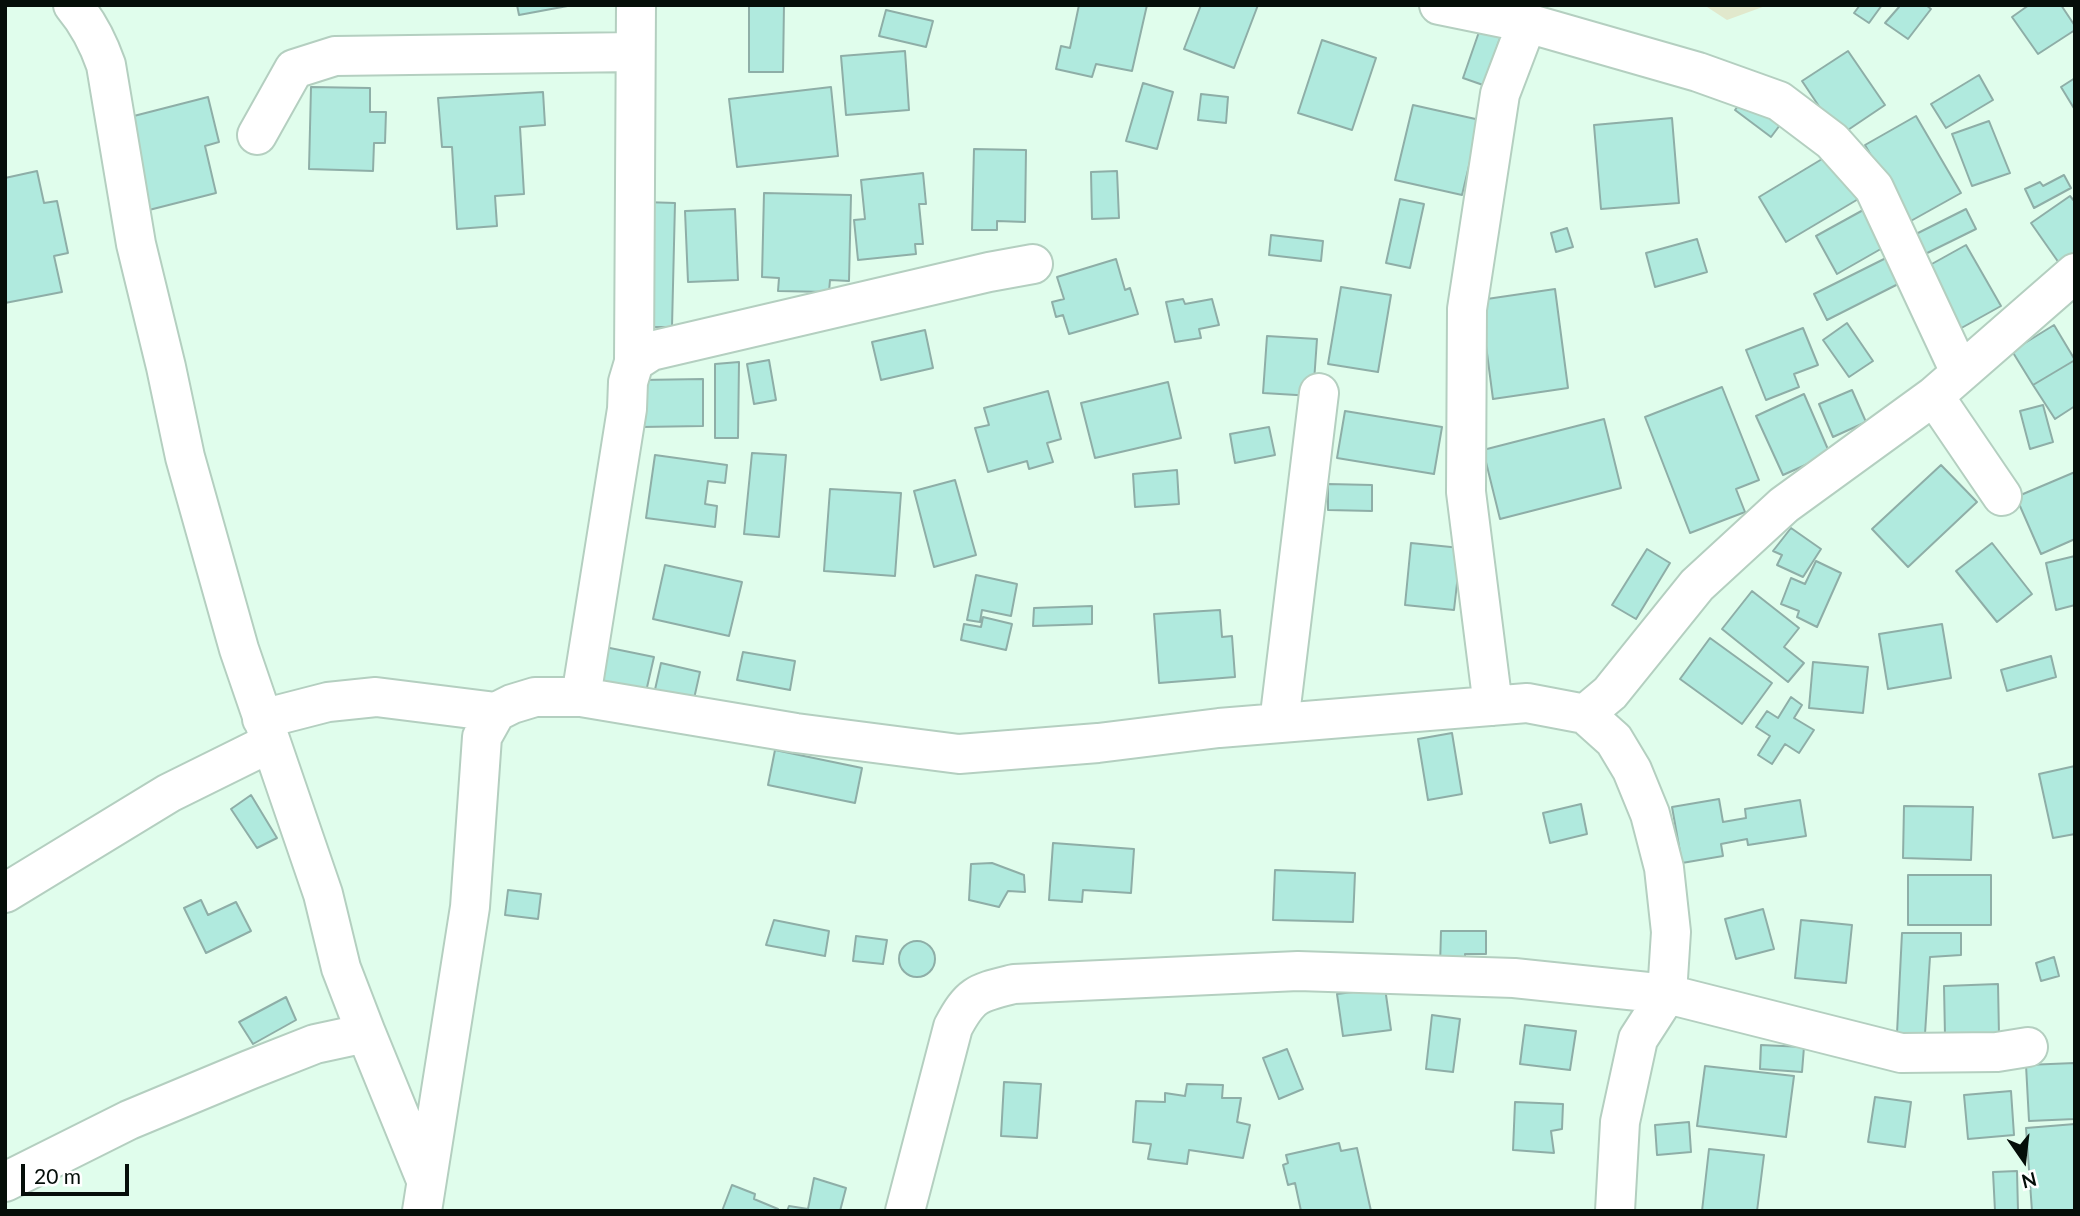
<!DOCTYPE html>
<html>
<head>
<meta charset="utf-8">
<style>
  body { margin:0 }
  #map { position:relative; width:2080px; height:1216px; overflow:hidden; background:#e0fdec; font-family:Lato,sans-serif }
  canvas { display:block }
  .frame { position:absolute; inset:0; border:7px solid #050e09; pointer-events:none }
  .north { position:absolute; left:1989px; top:1125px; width:70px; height:70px; -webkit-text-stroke:5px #fff; paint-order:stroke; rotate:166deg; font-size:19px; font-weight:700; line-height:28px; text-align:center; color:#050e09 }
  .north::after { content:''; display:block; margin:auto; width:24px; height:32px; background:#050e09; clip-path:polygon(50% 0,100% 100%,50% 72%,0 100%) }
  .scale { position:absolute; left:21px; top:1164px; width:108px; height:32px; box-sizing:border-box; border:4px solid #050e09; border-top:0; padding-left:9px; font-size:21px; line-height:24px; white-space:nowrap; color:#050e09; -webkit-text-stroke:5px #fff; paint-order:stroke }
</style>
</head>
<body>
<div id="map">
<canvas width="2080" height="1216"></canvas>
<div class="frame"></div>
<div class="north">N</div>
<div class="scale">20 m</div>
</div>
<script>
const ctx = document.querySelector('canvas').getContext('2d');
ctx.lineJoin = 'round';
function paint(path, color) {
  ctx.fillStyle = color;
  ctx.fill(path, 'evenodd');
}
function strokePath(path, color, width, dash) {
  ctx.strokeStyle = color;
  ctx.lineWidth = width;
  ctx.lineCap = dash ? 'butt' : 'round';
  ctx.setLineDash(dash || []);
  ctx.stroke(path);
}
paint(new Path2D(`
  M1704,5H1768L1727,20Z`), '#e1e8cc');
const building = new Path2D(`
  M517,5H573L519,15Z
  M749,5H784L783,72H749Z
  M1079,5H1147L1132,71L1096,64L1092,77L1056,69L1061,46L1070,48Z
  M1201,5H1258L1234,68L1184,49Z
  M1860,5H1882L1869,23L1854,13Z
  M1896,5H1926L1931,9L1908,39L1885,23L1899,7Z
  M2029,5H2061L2075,26V30L2038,54L2012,17Z
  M886,10L933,21L926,47L879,36Z
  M1480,29L1501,36L1483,85L1463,78Z
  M1322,40L1376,58L1352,130L1298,113Z
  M905,51L909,110L846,115L841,56Z
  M1848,51L1885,105L1839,136L1802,81Z
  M1979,75L1993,100L1946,128L1931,104Z
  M2075,78V110L2061,87Z
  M1143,83L1173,92L1157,149L1126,141Z
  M311,87L370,88V112H386L385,143H374L373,171L309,169Z
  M831,87L838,156L737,167L729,99Z
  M543,92L545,125L520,127L524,194L495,196L497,226L457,229L452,147H442L438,98Z
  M1201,94L1228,97L1226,123L1198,120Z
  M1747,94L1783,121L1771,137L1735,110Z
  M208,97L219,142L205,146L216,193L149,210L126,118Z
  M1413,105L1480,120L1462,195L1395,180Z
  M1916,116L1961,193L1909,222L1865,145Z
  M1672,118L1679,203L1601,209L1594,125Z
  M1989,121L2010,173L1972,186L1952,134Z
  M974,149L1026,150L1025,222L997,221V230H972Z
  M1832,153L1860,198L1786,242L1759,197Z
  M37,171L44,203L57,201L68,253L54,256L62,292L5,303V178Z
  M1117,171L1119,218L1092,219L1091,172Z
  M923,173L926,204H919L923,244H915L916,254L858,260L854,220L865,219L861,180Z
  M2064,175L2071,188L2034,208L2025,189L2040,182L2043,186Z
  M764,193L851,195L849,281L830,280L829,292L778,291L779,278L762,277Z
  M2070,196L2075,202V267L2066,273L2031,223Z
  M1400,199L1424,204L1410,268L1386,263Z
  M644,202L675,203L672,327H642Z
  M735,209L738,280L688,282L685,211Z
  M1865,209L1886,246L1837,274L1816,236Z
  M1966,209L1976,229L1913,260L1904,240Z
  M1567,228L1573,247L1556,252L1551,233Z
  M1271,235L1323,241L1321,261L1269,255Z
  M1697,239L1707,272L1655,287L1646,253Z
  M1966,245L2001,306L1956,331L1921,270Z
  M1896,253L1910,278L1827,320L1814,294Z
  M1116,259L1125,290L1130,288L1138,314L1069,334L1063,315L1056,317L1052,302L1064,299L1057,277Z
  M1341,287L1391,295L1378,372L1328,364Z
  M1555,289L1568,388L1493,399L1480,300Z
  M1183,299L1185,304L1212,299L1219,325L1199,329L1201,338L1175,342L1166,302Z
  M1847,323L1873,361L1849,377L1823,340Z
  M2054,325L2075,360L2033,385L2012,351Z
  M1803,328L1818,365L1794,374L1799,387L1766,400L1746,350Z
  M925,330L933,368L881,380L872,342Z
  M1267,336L1317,339L1313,396L1263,393Z
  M769,360L776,400L754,404L747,364Z
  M2075,360V406L2055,419L2033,385Z
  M739,362L738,438H715V364Z
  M703,379V426L641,427V380Z
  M1168,382L1181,438L1095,458L1081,403Z
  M1722,387L1759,480L1736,489L1745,512L1690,533L1645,417Z
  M1852,390L1866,422L1833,437L1819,404Z
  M1048,391L1061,439L1047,443L1053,462L1029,469L1027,461L988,472L975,428L989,425L984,408Z
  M1804,394L1830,454L1783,475L1756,416Z
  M2043,405L2053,442L2030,449L2020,411Z
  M1345,411L1442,427L1434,474L1337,458Z
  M1604,419L1621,488L1500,519L1483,450Z
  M1269,427L1275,455L1235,463L1230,434Z
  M752,453L786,455L779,537L744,534Z
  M655,455L727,465L725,483L708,481L705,504L717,506L715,527L646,518Z
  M1941,465L1977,502L1908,567L1872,529Z
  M1177,470L1179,504L1135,507L1133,474Z
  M2075,472V539L2041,554L2016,497Z
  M955,480L976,555L934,567L914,491Z
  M1328,484L1372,485V511L1328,510Z
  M830,489L901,493L895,576L824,571Z
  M1791,528L1821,549L1803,577L1777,565L1782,555L1773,551Z
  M1411,543L1461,548L1454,610L1405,605Z
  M1992,543L2032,594L1997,622L1956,571Z
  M1647,549L1670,563L1636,619L1612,605Z
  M2075,556V605L2056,610L2046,563Z
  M1816,561L1841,573L1817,627L1797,617L1799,611L1781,604L1791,578L1805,584Z
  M665,565L742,582L729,636L653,619Z
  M976,575L1017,584L1011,616L982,610L980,622L967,620Z
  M1752,591L1799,628L1784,647L1804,663L1788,682L1722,629Z
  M1092,606V624L1033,626L1034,608Z
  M1220,610L1222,637L1232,636L1235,677L1159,683L1154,614Z
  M983,617L1012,624L1006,650L961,640L964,624L981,627Z
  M1942,624L1951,678L1888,689L1879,634Z
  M1710,638L1772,683L1742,724L1680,679Z
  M605,647L654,657L645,696L596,686Z
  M743,652L795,661L790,690L737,680Z
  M2051,656L2056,677L2007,691L2001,670Z
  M1813,662L1868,667L1863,713L1809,708Z
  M661,663L700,672L693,703L654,694Z
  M1791,697L1802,705L1794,718L1814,730L1799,753L1785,744L1772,764L1758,755L1770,736L1756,727L1767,711L1778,718Z
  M1452,733L1462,794L1428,800L1418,739Z
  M775,750L862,768L855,803L768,785Z
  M2075,766V834L2053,838L2039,774Z
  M251,795L277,838L257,848L231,809Z
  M1719,799L1723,822L1746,818L1745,809L1800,800L1806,836L1748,845L1747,839L1721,844L1723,856L1682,863L1672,807Z
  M1581,804L1587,834L1550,843L1543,813Z
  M1904,806L1973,807L1971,860L1903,858Z
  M1053,843L1134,849L1131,893L1083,890L1082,902L1049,900Z
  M992,863L1024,875L1025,892L1008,891L999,907L969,900L971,864Z
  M1275,870L1355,873L1353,922L1273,920Z
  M1908,875H1991V925H1908Z
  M508,890L541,894L538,919L505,915Z
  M201,900L208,915L236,902L251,931L206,953L184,908Z
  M1763,909L1774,949L1736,959L1725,919Z
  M774,920L829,931L825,956L766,945Z
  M1801,920L1852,925L1846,983L1795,978Z
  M1441,931H1486V954H1465V966H1440Z
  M1902,933H1961V955L1930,957L1925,1034L1897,1033Z
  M856,936L887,940L883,964L853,961Z
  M899 959a18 18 0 1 1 36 0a18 18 0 1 1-36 0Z
  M2054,957L2059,976L2041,981L2036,963Z
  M1998,984L1999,1035L1945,1036L1944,986Z
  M1385,988L1391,1030L1343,1036L1337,994Z
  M286,997L296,1020L253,1044L239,1022Z
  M1432,1015L1460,1019L1453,1072L1426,1069Z
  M1525,1025L1576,1031L1570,1070L1520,1064Z
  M1761,1045L1804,1047L1802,1072L1760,1069Z
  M1287,1049L1303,1089L1279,1099L1263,1058Z
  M2075,1063V1119L2029,1121L2026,1065Z
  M1705,1066L1794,1076L1786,1137L1697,1126Z
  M1004,1082L1041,1084L1037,1138L1001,1136Z
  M1187,1084L1223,1085L1222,1098H1241L1237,1122L1250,1125L1243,1158L1189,1150L1187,1164L1148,1159L1151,1144L1133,1142L1136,1101L1165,1102V1093L1185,1096Z
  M2011,1091L2014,1135L1968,1139L1964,1095Z
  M1875,1097L1911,1102L1905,1147L1868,1142Z
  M1515,1102L1563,1104L1562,1129L1551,1131L1554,1153L1513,1150Z
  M1689,1122L1691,1152L1657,1155L1655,1125Z
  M2075,1124V1211H2032L2026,1128Z
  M1339,1143L1341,1151L1357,1148L1371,1211H1301L1295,1183L1288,1185L1283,1165L1288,1163L1286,1155Z
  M1709,1149L1764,1155L1757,1211H1702Z
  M2017,1171L2018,1211H1995L1993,1172Z
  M814,1178L846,1188L840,1211H787L789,1206L808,1209Z
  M732,1185L755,1194L754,1199L778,1209V1211H722Z`);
paint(building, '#b0eade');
strokePath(building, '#8eaea7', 2);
const minor = new Path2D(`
  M73,5C89,24 98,42 106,65L136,244L166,367L185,457L239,649L323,894L341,968L366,1033
  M1439,5L1527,23L1698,72L1779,101L1832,141L1874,188L1960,372
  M257,135L294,69L335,56L635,52
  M634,362L636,5
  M1934,396L2002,496
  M581,697L627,409L628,382L634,362L651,351L989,272L1033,264
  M1493,706L1466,492L1467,309L1500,94L1527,23
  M1585,714L1610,693L1697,585L1784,505L1934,396L2075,273
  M262,719L328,702L376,697L496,712
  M1279,723L1319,393
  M5,893L169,793L270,743
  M5,1182L129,1120L249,1070L315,1044L366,1033L426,1180
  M422,1211L470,907L482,737L496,712L512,704L535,697H581L796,733L959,754L1098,743L1219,728L1527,703L1585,714L1614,740L1632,770L1650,814L1664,868L1671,932L1667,994L1638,1039L1620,1122L1615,1211
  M905,1211L953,1027C971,993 978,993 1014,984L1298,971L1514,978L1667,994L1901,1053L1997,1052L2028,1047`);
strokePath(minor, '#b4cfc0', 42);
strokePath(minor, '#fff', 38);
</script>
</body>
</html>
